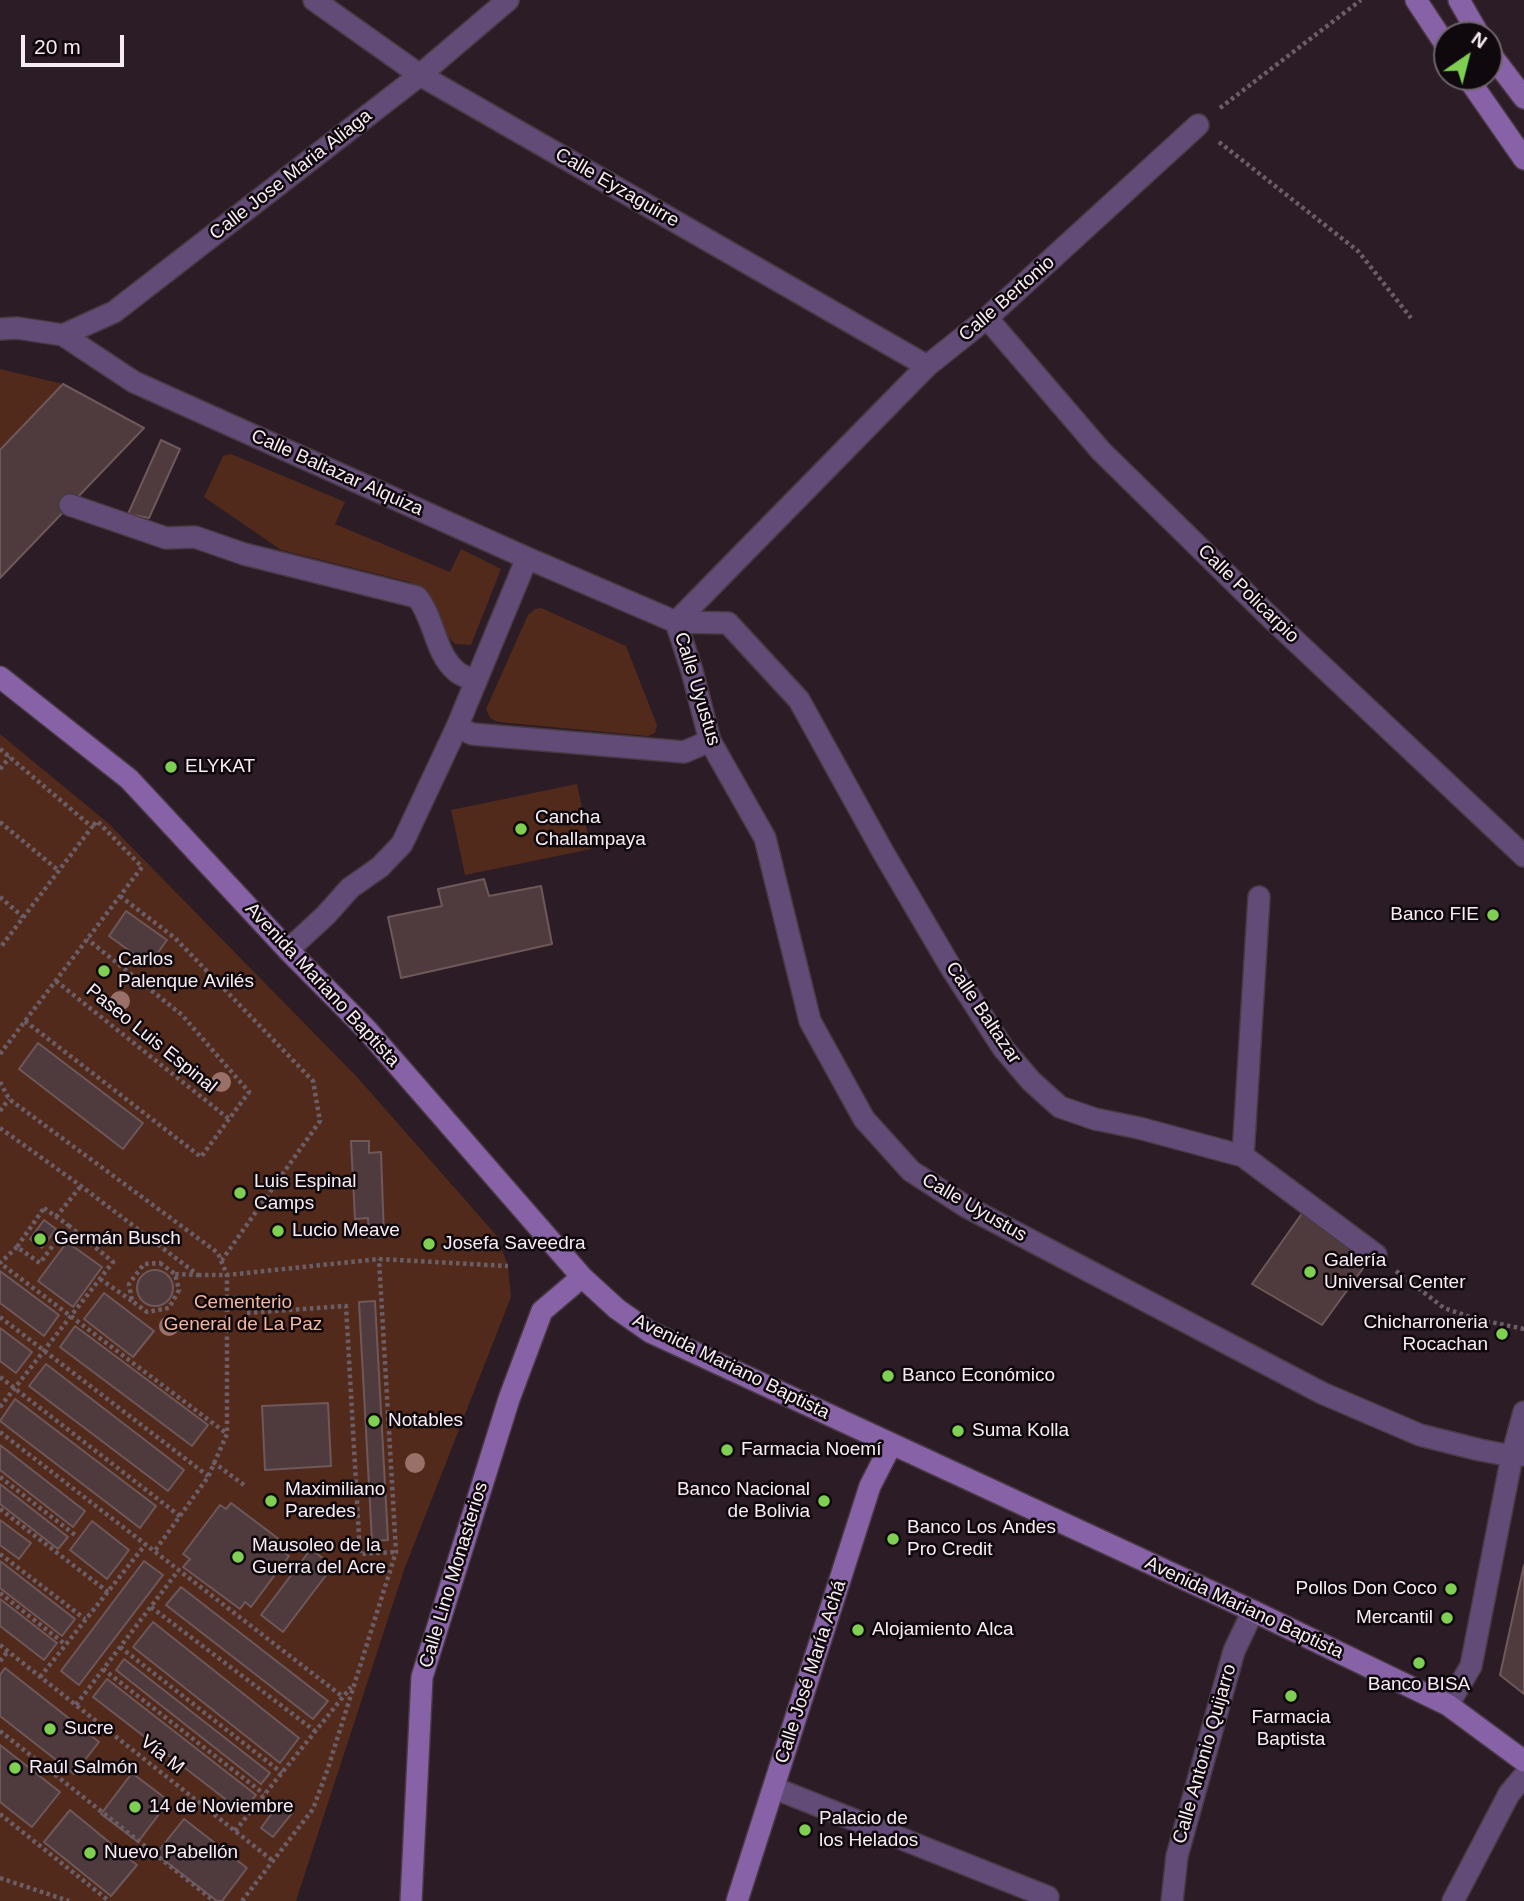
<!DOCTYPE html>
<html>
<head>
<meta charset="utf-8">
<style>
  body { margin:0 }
  #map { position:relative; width:1524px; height:1901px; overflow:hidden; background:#2b1c26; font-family:Helvetica,sans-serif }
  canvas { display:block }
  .north { position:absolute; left:1433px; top:21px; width:70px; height:70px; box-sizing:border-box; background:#0f080d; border:2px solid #6c6369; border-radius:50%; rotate:35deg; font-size:19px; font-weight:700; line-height:28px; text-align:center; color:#f7ecf2 }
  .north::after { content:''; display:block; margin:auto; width:24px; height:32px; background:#7fd052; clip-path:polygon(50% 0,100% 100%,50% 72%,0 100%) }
  .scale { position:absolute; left:21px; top:35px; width:103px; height:32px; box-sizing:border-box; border:4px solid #f7ecf2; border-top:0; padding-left:9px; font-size:21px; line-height:24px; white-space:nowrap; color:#f7ecf2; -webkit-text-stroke:5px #0f080d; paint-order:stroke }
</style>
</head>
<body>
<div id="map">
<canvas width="1524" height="1901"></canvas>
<div class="north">N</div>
<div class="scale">20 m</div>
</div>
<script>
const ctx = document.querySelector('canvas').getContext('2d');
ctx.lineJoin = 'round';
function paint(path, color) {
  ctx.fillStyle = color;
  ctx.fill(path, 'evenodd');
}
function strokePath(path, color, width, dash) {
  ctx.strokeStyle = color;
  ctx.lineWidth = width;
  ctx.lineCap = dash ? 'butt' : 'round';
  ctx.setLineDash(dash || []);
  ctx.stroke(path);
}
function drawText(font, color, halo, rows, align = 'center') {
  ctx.font = font + ' Helvetica,sans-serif';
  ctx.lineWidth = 5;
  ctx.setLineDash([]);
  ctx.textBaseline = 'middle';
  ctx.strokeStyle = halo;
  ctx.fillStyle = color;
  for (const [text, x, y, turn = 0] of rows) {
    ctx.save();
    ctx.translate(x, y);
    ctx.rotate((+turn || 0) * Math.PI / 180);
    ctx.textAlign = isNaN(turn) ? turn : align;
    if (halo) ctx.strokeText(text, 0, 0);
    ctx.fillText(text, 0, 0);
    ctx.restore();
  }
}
paint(new Path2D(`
  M0,369L63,384L0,450Z
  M231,454L345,502L335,524L450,572L461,549L501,569L471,645L455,644L439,628L429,599L410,582L281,550L204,497L223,456Z
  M541,608L626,646L657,725L655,733L648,736L498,722L490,718L486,709L528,615L535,609Z
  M0,734L108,823L357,1077L497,1236L508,1266L511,1297L404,1570L296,1901H0Z
  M577,784L591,849L465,875L451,810Z`), '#512a1b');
const building = new Path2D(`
  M63,384L144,428L0,578V450Z
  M161,440L180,449L149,518L128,514Z
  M484,879L489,896L541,886L552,944L401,978L388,917L442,906L438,889Z
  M126,911L167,940L149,965L109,936Z
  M38,1043L143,1123L123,1149L19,1069Z
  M351,1141H369V1153L381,1152L384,1237L369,1238L368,1218L355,1219Z
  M1303,1212L1369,1260L1322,1325L1252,1284Z
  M44,1220L56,1229L42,1248L30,1239Z
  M67,1242L102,1267L73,1307L38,1281Z
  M137 1288a18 18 0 1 1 36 0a18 18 0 1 1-36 0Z
  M0,1271L59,1315L44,1336L0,1303Z
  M104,1293L154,1331L133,1357L84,1319Z
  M375,1301L388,1540L372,1541L359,1302Z
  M75,1326L208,1425L192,1446L60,1347Z
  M0,1328L32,1352L16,1373L0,1361Z
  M46,1364L184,1470L168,1491L29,1386Z
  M15,1399L156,1506L140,1528L0,1421Z
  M328,1403L331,1466L265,1470L262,1406Z
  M0,1445L85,1511L73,1527L0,1470Z
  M0,1484L68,1537L58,1549L0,1504Z
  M231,1503L284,1543L279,1549L289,1556L251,1607L245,1602L240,1609L183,1567L190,1559L183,1554L220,1505L226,1509Z
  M0,1520L31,1543L19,1559L0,1545Z
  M92,1521L129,1550L107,1579L70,1550Z
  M311,1549L333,1566L283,1632L261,1615Z
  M0,1561L75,1619L62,1636L0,1588Z
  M144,1561L163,1575L79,1685L61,1671Z
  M1524,1565V1694L1500,1675Z
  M181,1587L328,1701L313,1719L166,1605Z
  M0,1599L57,1643L44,1660L0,1626Z
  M153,1622L299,1738L280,1763L133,1647Z
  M124,1659L270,1773L261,1784L116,1670Z
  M5,1668L99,1742L74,1774L0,1716V1675Z
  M107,1679L256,1795L242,1812L93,1697Z
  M0,1745L60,1792L32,1827L0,1802Z
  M132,1773L169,1801L138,1842L101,1814Z
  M280,1802L293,1812L273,1837L261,1828Z
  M70,1810L137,1865L111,1896L44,1842Z
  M184,1819L247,1868L222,1901H217L156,1854Z`);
paint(building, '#4f3b3d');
strokePath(building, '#6e585a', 2);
const lane = new Path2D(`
  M70,505L166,538L195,537L244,554L417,597C435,619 434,652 456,671C461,676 470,678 476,681
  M457,727L472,734L684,752L710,741
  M1453,1901L1509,1794L1524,1776`);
const street = new Path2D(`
  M314,0L420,75L927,366
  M987,318L1101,451L1270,617L1524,856
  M0,329L17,328L63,335L134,382L527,558L676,622L728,623L799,700L883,852L950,966L1003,1048L1031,1081L1060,1107L1095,1119L1139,1128L1243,1156L1376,1255
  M63,335L114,312L420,75L508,0
  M676,622L692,671L710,741L765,838L810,1021L864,1119L911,1171L965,1206L1322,1393L1420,1435L1480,1450L1512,1456L1524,1455
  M676,622L927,366L987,318L1198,125
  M288,950L326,915L350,888L380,867L402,844L457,727L527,558
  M1243,1156L1259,897
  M1448,1705L1471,1666L1512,1456L1524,1412
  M774,1788L1048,1897
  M1172,1901L1177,1856L1234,1651L1253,1611`);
const secondary = new Path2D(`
  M1416,0L1447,47
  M1459,0L1479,35
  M1489,52L1524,98
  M1467,77L1524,159
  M0,677L129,779L288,950L367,1030L582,1277L617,1309L650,1332L1253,1611L1448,1705L1524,1761
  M411,1901L422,1677L509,1399L542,1311L582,1277
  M737,1901L870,1486L891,1445`);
strokePath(lane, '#483943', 24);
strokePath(street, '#483943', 24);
strokePath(secondary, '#483943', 24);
strokePath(new Path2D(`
  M1220,108L1361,0
  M1219,142L1358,251L1411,318
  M0,749L92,827L0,948
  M0,769L10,757
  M0,822L59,871
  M120,896L175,938L313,1081L320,1121L222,1260
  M0,897L23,917
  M56,981L229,1119
  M25,1021L201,1157L249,1092L182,1015L87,939
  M0,1054L142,867L97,821L92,827
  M0,1082L9,1099L218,1253L227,1275V1434L208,1477L154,1552
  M0,1111L9,1099
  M0,1128L81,1186L198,1275L175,1274
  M44,1208L68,1225L40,1263L17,1247Z
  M56,1217L81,1186
  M17,1247L0,1263L226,1433
  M160,1263L175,1274L179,1290L169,1308L147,1312L132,1301L129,1284L144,1264Z
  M1396,1271L1444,1308L1476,1319L1524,1329
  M198,1275H227L379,1259L508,1266
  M100,1279L132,1301
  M247,1313L346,1306L360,1554L396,1552
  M0,1317L208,1476
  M0,1377L181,1517
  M0,1407L113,1262L68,1225
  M0,1432L343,1697
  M213,1462L244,1485
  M0,1477L75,1535
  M0,1509L108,1592
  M0,1554L85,1619
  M0,1593L66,1645
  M151,1607L315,1731
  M0,1645L273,1861
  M120,1647L282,1773
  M0,1661L8,1651
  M103,1669L264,1794
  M40,1677L145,1545
  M76,1705L178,1571
  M0,1731L214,1901
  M0,1814L109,1901
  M235,1831L351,1687
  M0,1878L69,1901
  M242,1901L313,1809L328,1768L396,1552L379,1259`), '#6c5e67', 4.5, [3.5, 3.5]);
strokePath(lane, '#624b76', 21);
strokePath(street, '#624b76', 21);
strokePath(secondary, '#8762a6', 21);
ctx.fillStyle = '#997168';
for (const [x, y] of [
  [120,1001],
  [221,1082],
  [169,1326],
  [415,1463]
]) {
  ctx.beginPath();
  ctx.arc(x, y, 10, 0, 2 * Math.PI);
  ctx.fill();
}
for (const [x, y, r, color] of [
  [171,767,7,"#7fd052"],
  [521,829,7,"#7fd052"],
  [1493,915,7,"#7fd052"],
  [104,971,7,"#7fd052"],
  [240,1193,7,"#7fd052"],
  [278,1231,7,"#7fd052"],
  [40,1239,7,"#7fd052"],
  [429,1244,7,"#7fd052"],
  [1310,1272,7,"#7fd052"],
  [1502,1334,7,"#7fd052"],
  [888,1376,7,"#7fd052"],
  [374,1421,7,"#7fd052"],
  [958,1431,7,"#7fd052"],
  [727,1450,7,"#7fd052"],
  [271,1501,7,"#7fd052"],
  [824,1501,7,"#7fd052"],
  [893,1539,7,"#7fd052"],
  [238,1557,7,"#7fd052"],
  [1451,1589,7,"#7fd052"],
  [1447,1618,7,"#7fd052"],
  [858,1630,7,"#7fd052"],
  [1419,1663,7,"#7fd052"],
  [1291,1696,7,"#7fd052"],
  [50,1729,7,"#7fd052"],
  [15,1768,7,"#7fd052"],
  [135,1807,7,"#7fd052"],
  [805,1830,7,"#7fd052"],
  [90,1853,7,"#7fd052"]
]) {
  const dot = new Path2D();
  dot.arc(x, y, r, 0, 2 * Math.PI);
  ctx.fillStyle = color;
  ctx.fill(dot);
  strokePath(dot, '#0f080d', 2.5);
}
drawText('19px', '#f7ecf2', '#0f080d', [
  ["Calle Jose Maria Aliaga",291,175,-38],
  ["Calle Eyzaguirre",617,188,30],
  ["Calle Bertonio",1007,299,-41],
  ["Calle Baltazar Alquiza",337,473,24],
  ["Calle Policarpio",1248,594,44],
  ["Calle Uyustus",697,689,73],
  ["Avenida Mariano Baptista",322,985,47],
  ["Calle Baltazar",983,1013,56],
  ["Paseo Luis Espinal",151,1039,39],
  ["Calle Uyustus",974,1208,30],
  ["Avenida Mariano Baptista",731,1367,26],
  ["Calle Lino Monasterios",454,1575,-73],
  ["Avenida Mariano Baptista",1244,1608,25],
  ["Calle José María Achá",811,1672,-72],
  ["Calle Antonio Quijarro",1205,1754,-74],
  ["Vía M",162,1755,38]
]);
drawText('19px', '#f7ecf2', '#0f080d', [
  ["ELYKAT",185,767],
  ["Cancha",535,818],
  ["Challampaya",535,840],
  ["Banco FIE",1479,915,"right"],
  ["Carlos",118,960],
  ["Palenque Avilés",118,982],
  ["Luis Espinal",254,1182],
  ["Camps",254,1204],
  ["Lucio Meave",292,1231],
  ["Germán Busch",54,1239],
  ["Josefa Saveedra",443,1244],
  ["Galería",1324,1261],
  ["Universal Center",1324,1283],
  ["Chicharroneria",1488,1323,"right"],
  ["Rocachan",1488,1345,"right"],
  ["Banco Económico",902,1376],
  ["Notables",388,1421],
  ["Suma Kolla",972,1431],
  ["Farmacia Noemí",741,1450],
  ["Maximiliano",285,1490],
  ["Paredes",285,1512],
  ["Banco Nacional",810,1490,"right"],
  ["de Bolivia",810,1512,"right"],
  ["Banco Los Andes",907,1528],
  ["Pro Credit",907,1550],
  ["Mausoleo de la",252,1546],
  ["Guerra del Acre",252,1568],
  ["Pollos Don Coco",1437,1589,"right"],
  ["Mercantil",1433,1618,"right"],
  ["Alojamiento Alca",872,1630],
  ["Banco BISA",1419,1685,"center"],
  ["Farmacia",1291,1718,"center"],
  ["Baptista",1291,1740,"center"],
  ["Sucre",64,1729],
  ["Raúl Salmón",29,1768],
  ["14 de Noviembre",149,1807],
  ["Palacio de",819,1819],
  ["los Helados",819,1841],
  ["Nuevo Pabellón",104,1853]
], 'left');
drawText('19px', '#f3b69e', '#0f080d', [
  ["Cementerio",243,1303],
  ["General de La Paz",243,1325]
]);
</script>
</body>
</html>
